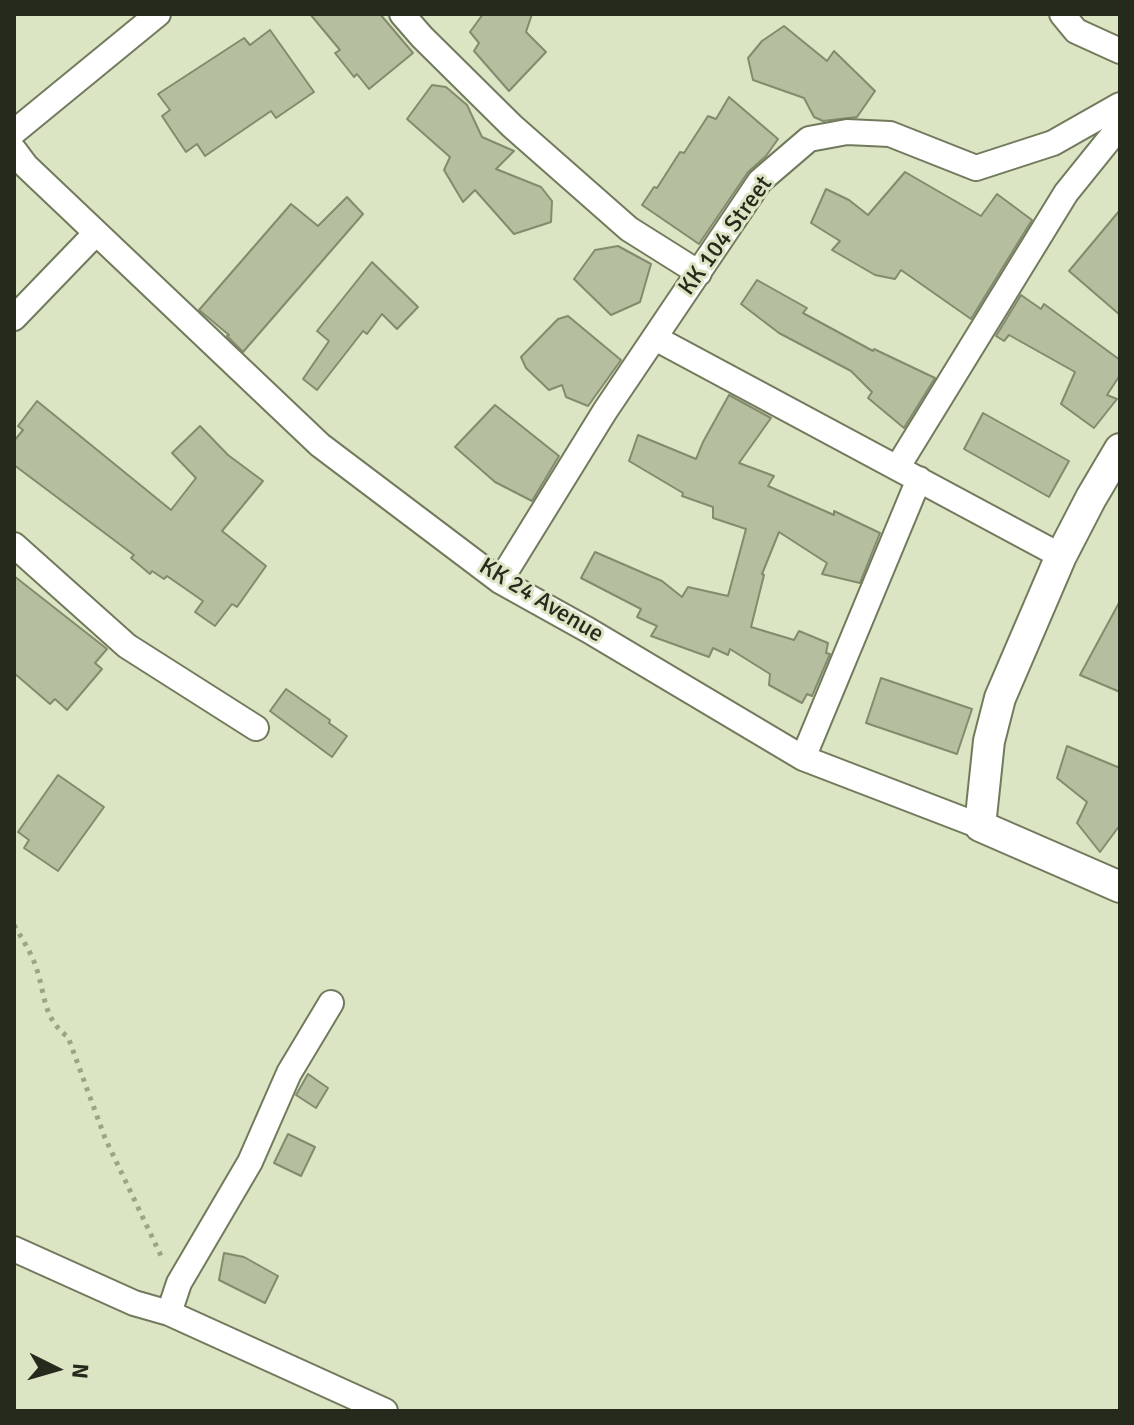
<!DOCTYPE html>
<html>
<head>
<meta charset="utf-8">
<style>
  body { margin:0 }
  #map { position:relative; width:1134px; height:1425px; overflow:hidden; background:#dbe5c3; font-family:Signika,sans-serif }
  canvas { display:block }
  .frame { position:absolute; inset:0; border:16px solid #262a1d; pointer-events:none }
  .north { position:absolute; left:16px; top:1329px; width:80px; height:80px; -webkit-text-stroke:6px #dbe5c3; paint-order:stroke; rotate:95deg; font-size:22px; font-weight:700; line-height:32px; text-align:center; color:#262a1d }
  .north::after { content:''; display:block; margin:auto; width:28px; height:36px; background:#262a1d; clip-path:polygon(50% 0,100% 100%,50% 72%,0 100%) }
</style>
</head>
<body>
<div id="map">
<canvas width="1134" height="1425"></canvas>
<div class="frame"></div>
<div class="north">N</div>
</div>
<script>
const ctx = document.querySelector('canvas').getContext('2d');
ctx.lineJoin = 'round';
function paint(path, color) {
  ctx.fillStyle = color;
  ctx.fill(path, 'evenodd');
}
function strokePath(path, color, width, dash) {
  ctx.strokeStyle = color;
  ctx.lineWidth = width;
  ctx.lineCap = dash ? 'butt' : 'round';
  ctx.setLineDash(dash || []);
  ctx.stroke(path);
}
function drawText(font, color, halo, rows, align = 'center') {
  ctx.font = font + ' Signika,sans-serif';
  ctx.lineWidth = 6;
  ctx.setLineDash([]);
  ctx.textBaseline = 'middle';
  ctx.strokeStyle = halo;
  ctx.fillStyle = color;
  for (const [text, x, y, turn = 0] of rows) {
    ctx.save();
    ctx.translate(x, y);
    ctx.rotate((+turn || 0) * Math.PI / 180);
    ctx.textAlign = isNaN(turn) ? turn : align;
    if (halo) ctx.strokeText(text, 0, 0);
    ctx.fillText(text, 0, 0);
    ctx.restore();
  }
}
const building = new Path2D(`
  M310,14H380L413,53L369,89L357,74L354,77L335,53L340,50Z
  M483,14H532L526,32L546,52L509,91L474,51L479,43L470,32Z
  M784,26L827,61L834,51L875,91L857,117L823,121L814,117L804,98L753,80L748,58L762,41Z
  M270,30L314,92L276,118L271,111L205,156L197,144L186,152L162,116L170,110L158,94L244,38L250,45Z
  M432,85L446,87L467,105L482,137L514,151L496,169L541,187L552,201L551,222L514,234L475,190L463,202L444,170L450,157L407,119Z
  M729,97L778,139L766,156L748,172L699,244L642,205L654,187L657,188L680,152L684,153L708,116L716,119Z
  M905,172L981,216L997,194L1032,220L971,319L901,270L895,279L875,275L832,250L840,241L811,223L826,189L849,200L868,215Z
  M347,197L363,214L243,352L227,336L229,335L199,310L291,204L318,226Z
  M1120,210V315L1069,271Z
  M618,246L651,264L640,302L611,315L574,279L595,250Z
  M372,262L418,307L397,329L382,314L367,334L363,331L317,390L303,379L329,341L317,331Z
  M757,280L807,308L803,313L873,351L874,349L935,378L904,428L868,398L872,392L851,371L779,333L741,304Z
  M1021,295L1041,309L1044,304L1120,360V375L1107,395L1117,399L1094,428L1061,404L1075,372L1009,335L1004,341L996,336Z
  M568,316L621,360L588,406L566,397L562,385L549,390L526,368L521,357L558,319Z
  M729,395L771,418L739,463L774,476L768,486L834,515V511L880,533L860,583L822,574L827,563L779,532L762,574L764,575L751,627L794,640L799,631L828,643L826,653L830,654L812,696L807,694L802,703L769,685L770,674L730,649L728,655L713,648L709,657L651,636L657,626L637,617L641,609L581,578L595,552L662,581L682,597L688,587L728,596L746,529L713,518V507L682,496L683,493L629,461L638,435L696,459L703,442Z
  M37,401L171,510L196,478L172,453L200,426L228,455L263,481L222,531L266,566L237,607L232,604L215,626L195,612L203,601L167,576L164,579L152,571L150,574L131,558L134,555L14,465V441L23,430L18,426Z
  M495,405L559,456L532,501L495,482L455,447Z
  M983,413L1069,461L1049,497L964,449Z
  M14,576L107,649L95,663L102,669L67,710L55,699L50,704L14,673Z
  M1120,601V692L1080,675Z
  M881,678L972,709L957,754L866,723Z
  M286,689L330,720L329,723L347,736L332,757L270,711Z
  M1067,746L1120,768V825L1100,852L1077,823L1087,802L1057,778Z
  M58,775L104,807L58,871L24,848L29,840L18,832Z
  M308,1074L328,1088L316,1108L296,1095Z
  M288,1134L315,1147L301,1176L274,1163Z
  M224,1253L244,1257L278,1276L265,1303L219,1280Z`);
paint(building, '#b5bf9f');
strokePath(building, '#828b6d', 2);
const minor = new Path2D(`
  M402,14L422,37L512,126L629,229L699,273
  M1062,14L1076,31L1120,51
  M14,132L158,14
  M14,150L26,166L320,445L500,581L588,630L803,758L980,826
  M14,318L96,233
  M655,338L1061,556
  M897,468L1066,193L1120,126
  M14,545L127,646L256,728
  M500,581L605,411L760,181L809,139L847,132L890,134L976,168L1053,143L1120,105
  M803,758L919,479
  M14,1249L134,1303L169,1313L385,1411
  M169,1313L179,1283L250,1162L289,1073L331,1003`);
const tertiary = new Path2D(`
  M1120,449L1091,498L1061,556L1000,698L989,741L980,826L1120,887`);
strokePath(minor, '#717a5c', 28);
strokePath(tertiary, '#717a5c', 34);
strokePath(new Path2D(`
  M14,925C23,940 32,954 37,970C46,998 43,1018 68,1037L105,1138L163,1260`), '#9ba388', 5, [4, 6]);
strokePath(minor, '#fff', 24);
strokePath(tertiary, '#fff', 30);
drawText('24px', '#262a1d', '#dbe5c3', [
  ["KK 104 Street",726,236,-54],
  ["KK 24 Avenue",541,601,31]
]);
</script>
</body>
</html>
